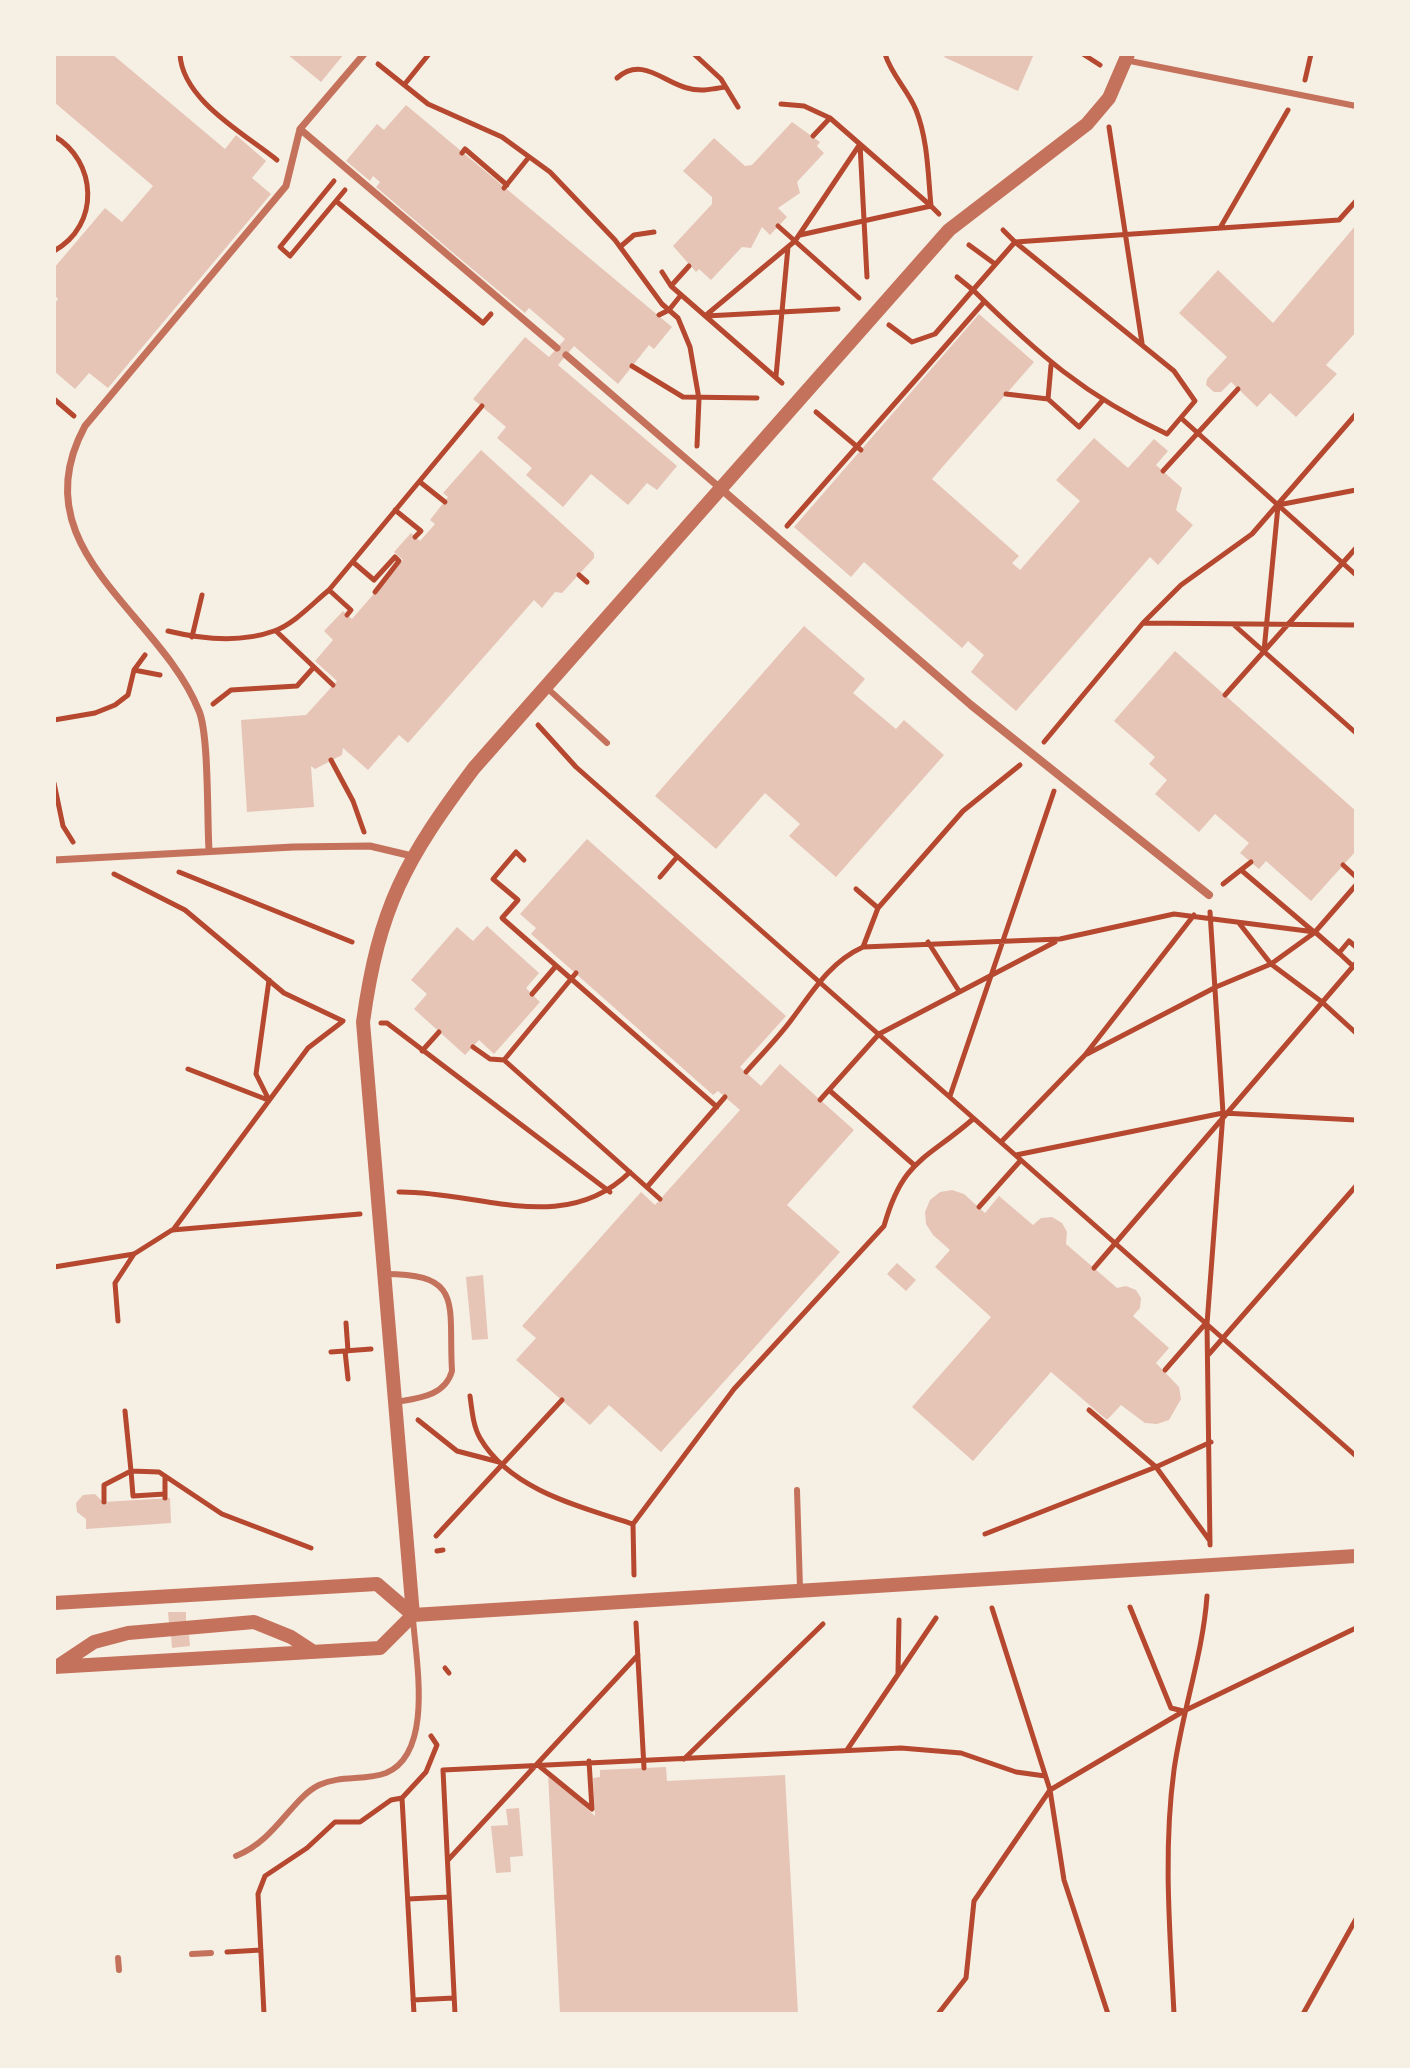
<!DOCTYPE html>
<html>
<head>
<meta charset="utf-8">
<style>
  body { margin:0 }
  #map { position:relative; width:1410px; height:2068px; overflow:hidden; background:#f6efe4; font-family:Spectral,serif }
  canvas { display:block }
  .frame { position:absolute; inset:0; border:56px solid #f6efe4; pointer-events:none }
</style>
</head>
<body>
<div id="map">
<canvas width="1410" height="2068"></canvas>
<div class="frame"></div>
</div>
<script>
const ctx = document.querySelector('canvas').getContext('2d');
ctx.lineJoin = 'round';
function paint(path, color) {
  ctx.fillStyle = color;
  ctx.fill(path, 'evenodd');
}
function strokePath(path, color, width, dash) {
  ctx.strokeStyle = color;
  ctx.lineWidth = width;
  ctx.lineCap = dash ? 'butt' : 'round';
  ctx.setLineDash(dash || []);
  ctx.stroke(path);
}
paint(new Path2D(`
  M54,54H112L225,149L236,135L266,161L252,178L271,194L108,388L89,373L75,389L54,371V304L58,299L54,295V268L105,208L122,222L153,186L54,102Z
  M287,54H344L321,82Z
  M946,54H1034L1018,91L944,57Z
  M406,105L672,327L654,349L649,345L618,384L574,346L558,365L677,466L657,490L647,483L628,505L591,474L563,507L526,475L532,468L497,438L506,427L473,399L525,337L549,357L565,339L529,308L525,313L452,252L376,187L380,182L373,176L370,181L346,161L377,124L384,130Z
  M792,122L820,142L817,146L824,153L797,182L800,193L778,208L787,217L770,235L762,227L751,248L742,247L711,280L699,269L696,272L673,246L712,204V197L683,171L714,138L745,166L752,165Z
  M1356,225V332L1326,365L1337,374L1296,417L1270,393L1257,407L1231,382L1221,392H1214L1206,385L1207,379L1227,357L1179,313L1218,270L1273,323Z
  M979,314L1034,362L932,479L1019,556L1012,563L1020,570L1080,501L1056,480L1094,438L1128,468L1154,439L1168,451L1156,465L1182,488L1176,510L1193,525L1158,565L1150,557L1016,711L971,672L984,655L968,641L962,648L864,562L851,577L794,527Z
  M481,450L594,553V558L562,593L555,592L542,608L534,600L408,743L399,735L368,770L343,748L342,755L315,769L311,766L314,807L247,812L241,720L306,715L337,681L315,661L333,640L324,631L343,611L352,619L403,560L394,552L411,533L420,541L435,524L430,520L448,497L443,493Z
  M804,626L865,679L853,693L896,729L904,720L944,755L836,877L789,836L800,824L765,793L716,849L655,796Z
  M1175,651L1356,811V851L1311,901L1266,861L1259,869L1240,853L1249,843L1215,814L1199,832L1155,794L1167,780L1149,764L1155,757L1114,721Z
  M587,839L786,1016L740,1067L761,1086L780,1064L854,1130L787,1205L840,1252L661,1452L609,1405L590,1425L516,1360L536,1338L522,1326L641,1192L655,1205L740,1110L718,1091L713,1095L531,934L536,928L520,914Z
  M487,926L539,973L526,988L540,1002L494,1054L479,1040L465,1055L414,1009L427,994L411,980L457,927L473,941Z
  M952,1190L964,1194L985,1213L999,1196L1033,1225L1041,1218L1052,1217L1062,1223L1067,1232L1066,1244L1094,1268L1117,1288L1126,1286L1136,1290L1141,1298L1140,1308L1133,1316L1169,1348L1156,1363L1179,1387L1181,1399L1169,1420L1157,1424L1145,1423L1121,1405L1107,1420L1051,1372L973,1461L912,1407L991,1317L935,1267L950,1250L933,1235L926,1224L925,1212L930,1200L940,1192Z
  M897,1263L916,1280L906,1291L887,1274Z
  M483,1275L488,1339L472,1340L466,1277Z
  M95,1494L103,1502L170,1498L171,1523L86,1529V1519L77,1512L76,1503L83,1495Z
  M168,1612H186V1622L169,1623Z
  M189,1635L190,1646L172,1648L171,1636Z
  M666,1767L667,1781L785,1775L798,2014H560L548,1773L595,1816L593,1778L600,1777V1770Z
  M519,1808L523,1856L510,1857L511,1872L496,1873L491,1826L508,1825L506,1809Z`), '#e6c5b7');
strokePath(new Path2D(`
  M180,54C182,100 245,134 277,160
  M694,54L721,79L738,107
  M885,54C892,76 908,90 916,110C928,140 928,175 931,206L939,214
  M1083,54L1100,65
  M378,64L428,104L502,137L550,172L615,240L662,304L678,318L690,347L699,399L697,446
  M617,78C642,56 663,82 687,88C700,92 713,89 725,87
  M1305,80L1311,54
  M404,85L429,54
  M781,104L804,106L830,118
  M1109,127L1142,343
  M54,136C97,161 101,225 54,251
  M462,153L465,149L507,185
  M334,181L280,247L290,256L345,190
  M504,188L529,157
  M336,201L483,323L491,314
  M778,226L859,298
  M1220,228L1288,110
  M1003,230L1015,242L1339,220L1356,201
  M800,235L931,206L830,118L813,136
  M1015,242L1174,371L1195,401L1167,434C1085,396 1037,353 973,290Z
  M969,245L995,264
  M620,247L634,235L654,232
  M662,272L671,286L782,383
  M671,286L689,266
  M659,315L669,310L681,295
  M705,316L795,241L860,144L867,277
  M706,316L838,309
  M889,325L912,342L935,334L973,290L957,277
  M632,366L683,397L757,398
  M776,376L788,247
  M1006,394L1048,399L1079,427L1103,400
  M54,399L74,416
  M1048,399L1051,365
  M816,412L861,450
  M1181,418L1356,575
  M1163,471L1238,389
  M420,482L445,502
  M1278,505L1356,490
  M395,510L421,531L415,537
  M787,526L984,302
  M353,562L374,580L395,557L399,561L375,592
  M579,575L587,582
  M329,590L351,610L347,615
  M1144,623L1356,625
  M1234,625L1356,733
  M168,631C201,639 241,643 274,631C294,624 313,603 329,590L482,406
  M276,631L333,685
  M192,637L202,595
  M1264,651L1278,506
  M134,670L160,675
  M1225,695L1356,548
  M213,704L231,690L297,686L314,667
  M54,720L95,713L115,705L128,695L134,670L145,655
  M538,725L576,767L1356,1456
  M1044,742L1143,623L1181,585L1252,534L1356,414
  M331,760L353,801L364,832
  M54,783L63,826L73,842
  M524,860L516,852L493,879L518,900L502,918L717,1107
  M1343,865L1356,877
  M1241,870L1314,932
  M179,872L352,942
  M114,874L185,910L284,993L343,1021
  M660,877L677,857
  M1223,884L1251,862
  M1356,885L1315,932L1339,953L1349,941L1356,947
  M856,889L878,908
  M1210,912L1223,1113L1207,1324L1210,1545
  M1239,923L1271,964L1322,1002L1356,1033
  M928,942L959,991
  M863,947L878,908L963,811L1020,765
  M1339,953L1355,968
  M532,994L556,966
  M381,1023H387L610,1192
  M473,1047L490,1059L504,1060L660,1199
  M422,1051L439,1032
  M1087,1054L1216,987L1271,964L1314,933
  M504,1060L576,973
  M188,1069L268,1100
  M746,1072C761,1055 778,1038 792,1019C813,991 830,962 863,947L1060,939L1174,914L1315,932
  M829,1090L913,1164
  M950,1096L1054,791
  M269,1100L256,1074L269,980
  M820,1100L879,1034L1055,942
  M1001,1142L1085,1055L1194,915
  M1016,1155L1223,1113L1356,1120
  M647,1187L725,1097
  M399,1192C479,1191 564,1237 630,1172
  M979,1207L1021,1160
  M173,1230L308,1048L342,1022
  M54,1267L134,1254L172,1230L360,1214
  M1094,1268L1356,963
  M118,1321L115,1283L134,1254
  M346,1323L348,1351
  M345,1351L348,1379
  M331,1352L371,1349
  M1209,1354L1356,1186
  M1165,1370L1206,1323
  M470,1396C472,1410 473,1426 480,1438C510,1490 581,1507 633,1524
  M1089,1410L1156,1467L1210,1541
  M418,1420L457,1451L499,1462
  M165,1476V1498
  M165,1494L133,1496L131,1471L159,1472L222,1514L311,1548
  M104,1502V1485L131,1471L125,1411
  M985,1534L1156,1467L1211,1442
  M436,1536L562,1400
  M437,1551L443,1550
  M634,1575L633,1524L734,1389L884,1226C903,1159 925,1161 973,1119
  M1130,1607L1171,1708L1183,1711
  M992,1608L1050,1790L1064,1880L1108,2014
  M636,1623L644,1768
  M445,1668L449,1673
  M898,1673L899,1620
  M847,1750L936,1618
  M684,1759L823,1624
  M538,1765L592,1809L589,1761
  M448,1860L638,1655
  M408,1899L449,1897
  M227,1952L261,1950
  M413,2000L454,1998
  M264,2014L258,1894L265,1876L307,1848L335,1822H360L391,1800L402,1798
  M414,2014L402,1798L426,1772L437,1745L431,1736
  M455,2014L443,1770L901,1748L961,1753L1016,1772L1045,1776
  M938,2014L966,1978L974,1901L1050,1790L1184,1711L1356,1628
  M1174,2014C1170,1933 1163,1851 1174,1770C1182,1712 1203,1654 1207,1596
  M1303,2014L1356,1919`), '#b5482f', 5);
strokePath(new Path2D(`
  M1125,60L1356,106
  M546,687L607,743
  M385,1274C465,1274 448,1305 452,1371C445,1396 419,1398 396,1402
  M797,1490L800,1588
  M236,1856C276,1840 291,1799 319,1785C340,1775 365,1781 386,1773C434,1753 416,1661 413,1619
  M192,1954L211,1953
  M118,1958L119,1970`), '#c5725c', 6);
strokePath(new Path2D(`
  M300,129L557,348
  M566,355L720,488
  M209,850C207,819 209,735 199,711C160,612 18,549 85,426L286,186L300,129L364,54
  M54,860L293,847L370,846L412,856`), '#c5725c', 7);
strokePath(new Path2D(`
  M720,488L971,705L1209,895`), '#c5725c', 8);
strokePath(new Path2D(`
  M54,1603L377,1584L413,1615
  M413,1615L363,1022C379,907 405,860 474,768L949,230L1087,124L1109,98L1128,54
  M58,1666L94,1642L128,1633L254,1622L291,1637L314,1652
  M54,1667L380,1648L413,1615L1356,1556`), '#c5725c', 14);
</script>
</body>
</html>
